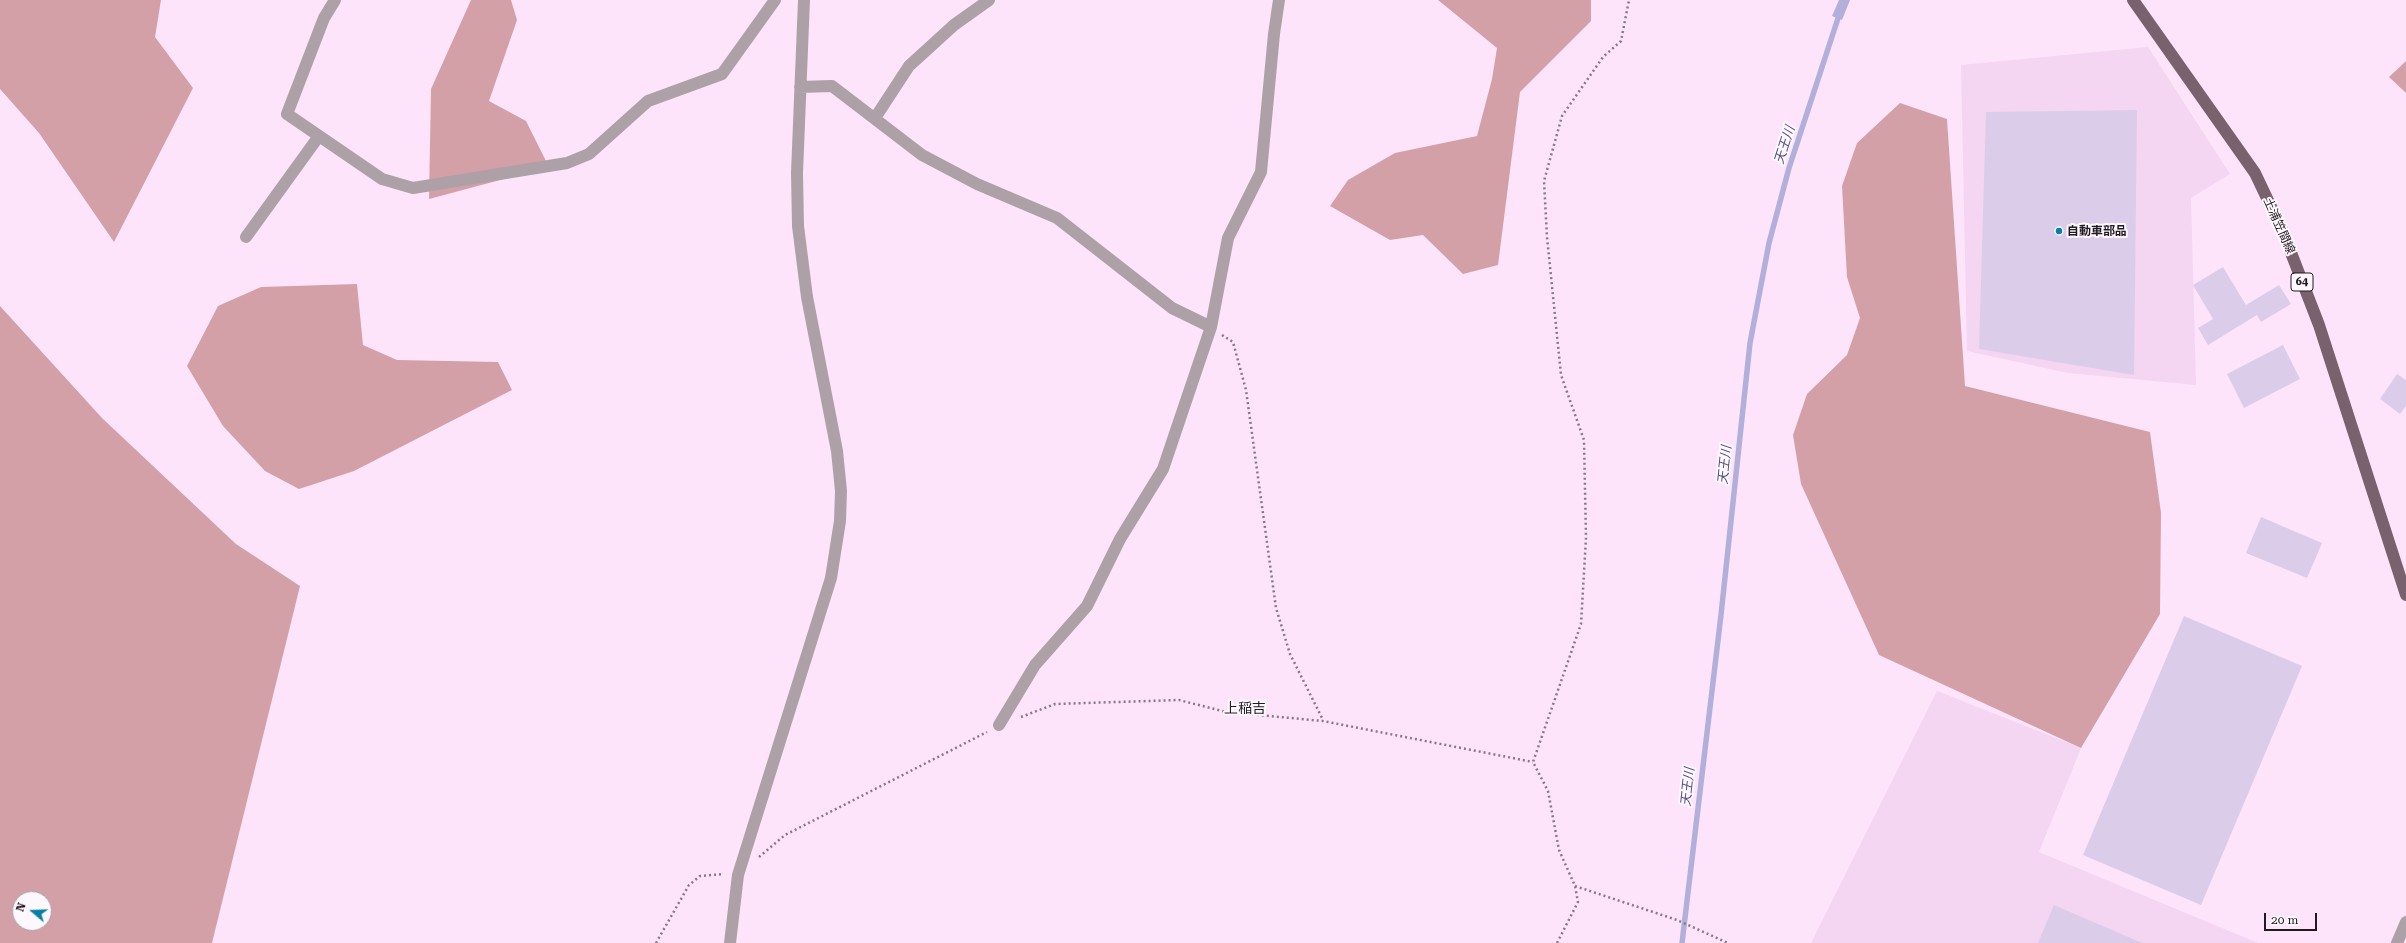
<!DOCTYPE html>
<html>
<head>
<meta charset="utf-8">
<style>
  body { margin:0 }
  #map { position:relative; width:2406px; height:943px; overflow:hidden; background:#fde4fb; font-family:"Roboto Serif",serif }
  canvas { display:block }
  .north { position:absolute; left:12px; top:891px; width:40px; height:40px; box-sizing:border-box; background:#fdf8fd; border:1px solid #a59fa5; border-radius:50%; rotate:289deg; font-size:11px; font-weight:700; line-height:16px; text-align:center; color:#221a22 }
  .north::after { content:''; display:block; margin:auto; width:14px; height:18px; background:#0880a6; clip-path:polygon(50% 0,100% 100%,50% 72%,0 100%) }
  .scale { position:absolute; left:2264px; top:913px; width:53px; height:18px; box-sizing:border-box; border:2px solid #221a22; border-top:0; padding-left:5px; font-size:12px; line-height:14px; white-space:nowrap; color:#221a22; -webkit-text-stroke:3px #fdf8fd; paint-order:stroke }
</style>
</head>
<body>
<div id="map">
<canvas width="2406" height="943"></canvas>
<div class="north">N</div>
<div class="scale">20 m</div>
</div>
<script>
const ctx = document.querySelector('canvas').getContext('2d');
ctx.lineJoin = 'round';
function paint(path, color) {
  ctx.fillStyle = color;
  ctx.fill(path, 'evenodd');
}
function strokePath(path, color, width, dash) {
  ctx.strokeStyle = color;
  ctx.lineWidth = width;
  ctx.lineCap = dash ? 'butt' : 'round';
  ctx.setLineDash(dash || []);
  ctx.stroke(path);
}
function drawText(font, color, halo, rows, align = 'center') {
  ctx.font = font + ' "Roboto Serif","Noto Sans JP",serif';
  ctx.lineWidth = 4;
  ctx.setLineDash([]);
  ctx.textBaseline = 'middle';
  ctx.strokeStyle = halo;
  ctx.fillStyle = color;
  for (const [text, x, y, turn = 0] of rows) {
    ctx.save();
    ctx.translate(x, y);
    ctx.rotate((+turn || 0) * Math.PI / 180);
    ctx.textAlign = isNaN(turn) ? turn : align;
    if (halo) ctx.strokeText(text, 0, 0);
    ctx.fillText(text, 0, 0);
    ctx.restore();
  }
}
paint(new Path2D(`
  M2148,47L2230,174L2191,198L2196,385L2068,373L1967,351L1961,65Z
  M1937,691L2081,748L2039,852L2258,943H1811Z`), '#f4d5f2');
paint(new Path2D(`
  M0,0H161L155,37L193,88L114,242L39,133L0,89Z
  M471,0H511L517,20L489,101L526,121L549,167L429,199L431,89Z
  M1438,0H1591V21L1520,92L1498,265L1463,274L1423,235L1390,240L1330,206L1348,180L1395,153L1477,136L1492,79L1497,48Z
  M2406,61V93L2389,77Z
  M1900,103L1947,119L1965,386L2150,432L2161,513L2160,614L2081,748L1879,655L1801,484L1793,435L1807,394L1847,355L1860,318L1847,277L1842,186L1857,143Z
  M357,284L363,345L397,360L498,362L512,390L354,471L299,489L265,471L223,426L187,366L218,306L261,287Z
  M0,306L102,418L236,544L300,586L212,943H0ZM20,899H44V923H20Z`), '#d4a0a8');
paint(new Path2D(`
  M1839,0H1850L1842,20L1832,16Z`), '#b2afdb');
strokePath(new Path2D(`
  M1682,943L1721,615L1750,343L1769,243L1789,168L1844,0`), '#b2afdb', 5.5);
paint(new Path2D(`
  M2137,110L2134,375L1979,349L1986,112Z
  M2223,267L2246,305L2279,285L2291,304L2261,322L2257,315L2208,345L2198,328L2213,319L2193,285Z
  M2283,345L2300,379L2244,408L2227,374Z
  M2397,374L2406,380V406L2400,414L2380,399Z
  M2261,517L2322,543L2307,578L2246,553Z
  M2184,616L2302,666L2201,905L2083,855Z
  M2054,905L2142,943H2038Z`), '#dbcde9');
strokePath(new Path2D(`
  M1222,335L1233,342L1246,390L1276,608L1290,654L1323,720
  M1021,717L1055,704L1179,700L1226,712L1323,721L1533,762
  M759,857L785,835L987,732
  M1575,886L1677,920L1728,943
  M656,943L689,885L700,876L724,874
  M1557,943L1578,902L1575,886L1559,850L1548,791L1533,762L1581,624L1586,538L1584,440L1561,375L1547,237L1544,181L1562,116L1603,57L1621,41L1629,0`), '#887887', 2.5, [2, 3]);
strokePath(new Path2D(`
  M335,0L324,18L287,114L382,179L413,188L567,163L589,154L648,101L722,74L775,0
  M800,87L832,86L922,155L977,184L1057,218L1172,308L1211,327
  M875,118L909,66L954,25L989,0
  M246,237L319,136
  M999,725L1035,665L1087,606L1120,539L1163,469L1211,327L1228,238L1261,172L1274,34L1279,0
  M730,943L738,875L831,578L840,521L841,491L837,451L807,297L798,226L797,173L804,0
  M2397,943L2406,922`), '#aea0a7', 12);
strokePath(new Path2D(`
  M2133,0L2255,173L2283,232L2319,325L2406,595`), '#79616d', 12);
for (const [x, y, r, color] of [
  [2059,231,4,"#0880a6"]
]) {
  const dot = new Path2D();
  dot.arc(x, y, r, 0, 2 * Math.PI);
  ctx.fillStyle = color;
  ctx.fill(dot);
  strokePath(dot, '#fdf8fd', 1.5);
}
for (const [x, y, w] of [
  [2302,282,22]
]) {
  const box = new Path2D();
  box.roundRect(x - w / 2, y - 9, w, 18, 3);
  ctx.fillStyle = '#fdf8fd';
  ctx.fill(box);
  strokePath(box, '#221a22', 1);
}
drawText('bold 11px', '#221a22', null, [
  ["64",2302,282]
]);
drawText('12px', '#221a22', '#fdf8fd', [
  ["土浦笠間線",2279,226,66]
]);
drawText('bold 12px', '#221a22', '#fdf8fd', [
  ["自動車部品",2067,231]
], 'left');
drawText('italic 13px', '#544d86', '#fdf8fd', [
  ["天王川",1785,145,-72],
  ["天王川",1725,465,-84],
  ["天王川",1688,787,-84]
]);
drawText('14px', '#221a22', '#fdf8fd', [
  ["上稲吉",1245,709]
]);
</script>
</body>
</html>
